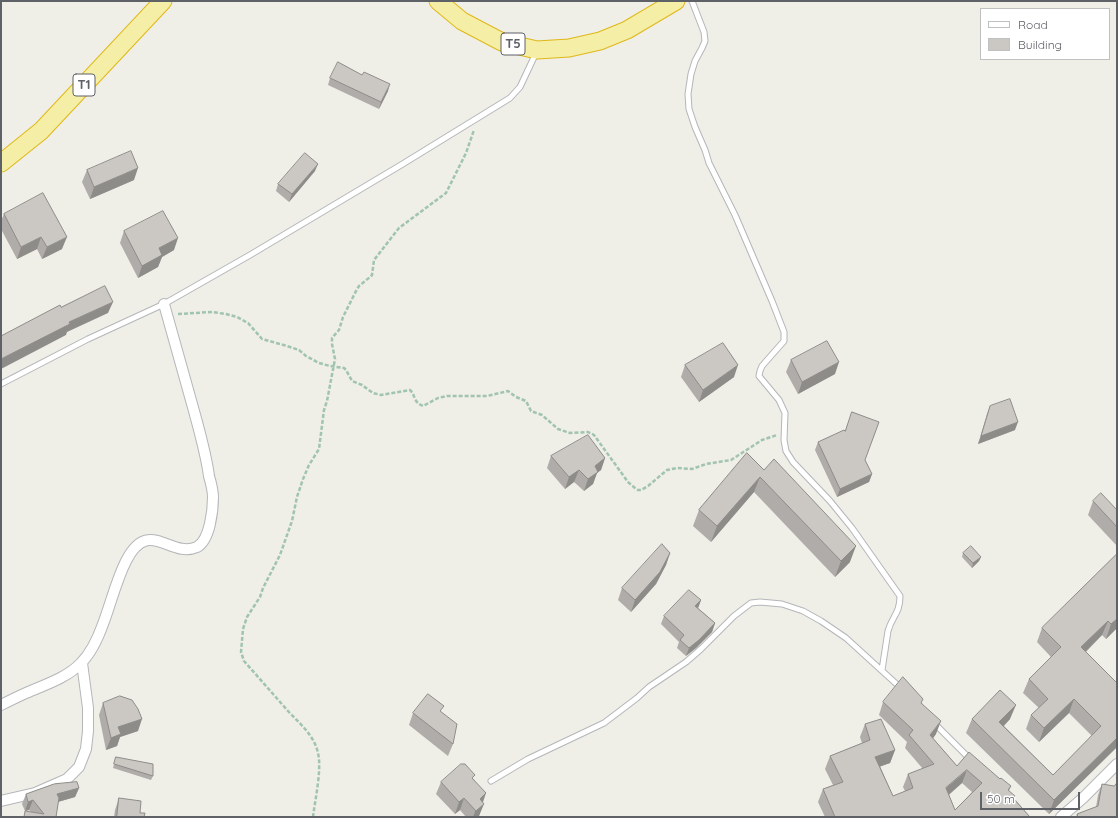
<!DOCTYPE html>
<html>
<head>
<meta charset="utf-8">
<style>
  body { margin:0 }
  #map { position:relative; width:1118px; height:818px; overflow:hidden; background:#efeee7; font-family:Quicksand,sans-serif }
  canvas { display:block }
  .frame { position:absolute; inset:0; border:2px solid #5e6166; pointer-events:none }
  .legend { position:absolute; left:980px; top:8px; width:130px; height:52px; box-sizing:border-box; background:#fff; border:1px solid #bfc0c2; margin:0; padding:5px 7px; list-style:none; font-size:12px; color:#5e6166 }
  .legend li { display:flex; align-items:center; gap:8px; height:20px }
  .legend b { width:20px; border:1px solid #bfc0c2 }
  .scale { position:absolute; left:980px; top:792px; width:100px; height:18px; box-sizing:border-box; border:2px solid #5e6166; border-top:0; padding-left:5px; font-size:12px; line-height:14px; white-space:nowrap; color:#5e6166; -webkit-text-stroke:3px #fff; paint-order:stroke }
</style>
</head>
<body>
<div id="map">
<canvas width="1118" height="818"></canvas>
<div class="frame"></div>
<ul class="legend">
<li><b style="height:5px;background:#fff"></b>Road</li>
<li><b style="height:11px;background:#cbc8c4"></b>Building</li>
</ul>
<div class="scale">50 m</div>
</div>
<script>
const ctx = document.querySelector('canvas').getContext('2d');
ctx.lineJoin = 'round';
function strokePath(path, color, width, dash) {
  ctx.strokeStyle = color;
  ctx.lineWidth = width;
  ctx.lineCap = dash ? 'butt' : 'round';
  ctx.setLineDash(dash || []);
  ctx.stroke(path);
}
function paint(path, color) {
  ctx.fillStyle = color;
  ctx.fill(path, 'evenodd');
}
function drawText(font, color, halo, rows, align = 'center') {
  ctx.font = font + ' Quicksand,sans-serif';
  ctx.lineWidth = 4;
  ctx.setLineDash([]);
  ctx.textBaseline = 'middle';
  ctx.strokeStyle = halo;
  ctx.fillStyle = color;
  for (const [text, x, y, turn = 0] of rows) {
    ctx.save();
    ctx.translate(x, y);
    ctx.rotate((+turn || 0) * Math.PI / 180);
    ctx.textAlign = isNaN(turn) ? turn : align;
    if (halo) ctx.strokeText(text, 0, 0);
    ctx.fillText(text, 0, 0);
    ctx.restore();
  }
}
const service = new Path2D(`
  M692,1L704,32L705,41L702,48L695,61L691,74L688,94L689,109L695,127L705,150L709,163L735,215L772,301L784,332V341L762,366L760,371L759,376L779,400L785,413L784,440L786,451L793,462L830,501L852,528L900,596C900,614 892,616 888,631L882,670
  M1,384L88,339L164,304L250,255L401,165L510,98L520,87L536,53
  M934,723L970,759
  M491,781L528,759L604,723L637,698L649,687L686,662L701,649L734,616L751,603L760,602L782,604L803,611L821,621L846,638L902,689`);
const minor = new Path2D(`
  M1,705C9,701 17,697 26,693C44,685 67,678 81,663C91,653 98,638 103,624C111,603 116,581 126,561C149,516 170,559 197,547C210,540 213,510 213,497C213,490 211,483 209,476C206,454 200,433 194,411C184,375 174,339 164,304
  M1,801L35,793L67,779L79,767L86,749L88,731V708L82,663
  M1061,817L1083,798L1117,764`);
const trunk = new Path2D(`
  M438,1L462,21L502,42L537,50L569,48L600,41L627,30L676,1
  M1,163L41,131L163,1`);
strokePath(service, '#b4b6ba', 7);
strokePath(minor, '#b4b6ba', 12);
strokePath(trunk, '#dfb817', 19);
strokePath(new Path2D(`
  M178,314L212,312L226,314L237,317L248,323L262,339L287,346L299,350L306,356L319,363L330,366L344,368L346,370L352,381L362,385L373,393L381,395L410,390C416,396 413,402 423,406L438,398L447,396H487L508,391L516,397L526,401L531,411L542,415L558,429L570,433L588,432L594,435L628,482L635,488L638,490H641L648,486L667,470L677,468L692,469L706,464L731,460L762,440L777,435
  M313,817C315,800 322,769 318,753C314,735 300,724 288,711C273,694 259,678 244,661L241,652L243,629L247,617L260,597L263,588L280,555L292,521L297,497L303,479L309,465L319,449L324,410L327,401L335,359L332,344V338L339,330L343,317L356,291L359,286L370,277L372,275L374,260L399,228L446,193L466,153L474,130`), '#a0c4af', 2.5, [4, 2]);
strokePath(service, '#fff', 5);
strokePath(minor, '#fff', 10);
strokePath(trunk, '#f5eea7', 17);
paint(new Path2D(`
  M330,78L388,91L379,109L328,85Z
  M87,170L134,180L90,199L82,182Z
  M315,171L289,202L276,191L278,184Z
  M4,214L62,249L42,259L37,249L17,259L1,229V221Z
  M124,231L174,250L162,257L158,267L138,278L120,243Z
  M791,360L835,374L798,394L786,372Z
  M685,365L734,377L699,402L681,377Z
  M990,406L1015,430L978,444L987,414Z
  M845,431L865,460L872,474L869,482L837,497L815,450L818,442Z
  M747,453L850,562L835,577L754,492L711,542L693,526L699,510Z
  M551,456L605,458L601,470L597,473L593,484L584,491L574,482L565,489L547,468Z
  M1093,501L1117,510V546L1088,515Z
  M670,553L666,565L656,584L631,612L618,600L622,588Z
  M963,553L981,557L979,561L972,568L962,557Z
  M1117,554V628L1106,639L1102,635L1086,652L1117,683V747L1049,814L966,733L972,719H1010L1004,726L1053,775L1092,736L1069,713L1039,742L1026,729L1031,715L1039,708L1023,693L1029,679L1051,657L1037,642L1042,628Z
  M701,600L698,608L715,623L712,632L696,648L686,656L677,648L679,642L661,624L664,616Z
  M883,702L922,703L936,734L933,738L957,766L1000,779L1011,786L1009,791L1014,798L1030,817H825L818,802L823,789L833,785L825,769L830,756L862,743L860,737L865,724L895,750L890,763L880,766L893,796L905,791L903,787L908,774L923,769L905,748L907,742L879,715ZM962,783L972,792L955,810L949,795Z
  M103,703L138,731L120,737L117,746L106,750L99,715Z
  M442,712L453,744L448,756L409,725L413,713Z
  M116,757L153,776L151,780L113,768Z
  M474,779L483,803L479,816L478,817H466L460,810L455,814L436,794L441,782Z
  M1102,784L1114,786L1117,817H1076L1077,814L1096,807L1098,795Z
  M79,788L75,797L58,802L56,817L31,812L29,810L25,811L22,804L26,794Z
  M119,798L140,813L144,817H114L115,810Z`), '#afaca9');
paint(new Path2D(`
  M390,84L388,91L379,109L381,102Z
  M318,164L315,171L289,202L292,194Z
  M138,168L134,180L90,199L94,187Z
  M41,237L37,249L17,259L21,247Z
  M67,237L62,249L42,259L47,247Z
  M178,238L174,250L162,257L158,267L138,278L142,266L159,248Z
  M113,302L108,313L67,332L66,335L1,369V359L69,322Z
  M839,362L835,374L798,394L802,382Z
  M738,365L734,377L699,402L703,390Z
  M1018,422L1015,430L978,444L981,436Z
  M605,458L601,470L597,473L593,484L584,491L588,479L595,466Z
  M579,470L574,482L565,489L569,477Z
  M872,474L869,482L837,497L840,489Z
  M760,477L754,492L711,542L717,526Z
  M856,546L850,562L835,577L841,561Z
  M670,553L666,565L656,584L631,612L635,600Z
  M981,557L979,561L972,568L973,563Z
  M701,600L698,608L695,606Z
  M1117,619V628L1106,639L1111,624Z
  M1108,621L1102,635L1076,661L1081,647Z
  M715,623L712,632L696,648L686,656L689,648Z
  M1074,699L1069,713L1039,742L1044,728Z
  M1016,705L1010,719L994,736L999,722Z
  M142,719L138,731L120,737L117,746L106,750L111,738L118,727Z
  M941,721L936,734L926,748L930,735Z
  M1117,738V747L1049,814L1054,800Z
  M895,750L890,763L871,770L875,757Z
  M967,770L962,783L941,801L946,788Z
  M79,788L75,797L54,803L57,794Z
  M486,793L482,805L484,804L479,816L478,817H473L480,799Z
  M464,798L460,810L455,814L459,802Z
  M33,800L29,810L25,811L28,802Z`), '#8e8c89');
const building = new Path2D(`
  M338,62L362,75L364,72L390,84L381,102L330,78Z
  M131,151L138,168L94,187L87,170Z
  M305,153L318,164L292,194L278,184Z
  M43,193L67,237L47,247L41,237L21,247L4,214Z
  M163,211L178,238L159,248L162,255L142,266L124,231Z
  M105,286L113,302L69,322L70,324L1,359V336L60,305L61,307Z
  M827,341L839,362L802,382L791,360Z
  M723,343L738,365L703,390L685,365Z
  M1010,399L1018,422L981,436L990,406Z
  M852,412L879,422L865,460L872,474L840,489L818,442L844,430L845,431Z
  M588,435L605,458L595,466L598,472L588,479L579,470L569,477L551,456Z
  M747,453L764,470L774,459L856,546L841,561L760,477L717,526L699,510Z
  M1101,493L1117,510V527L1093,501Z
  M662,544L670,553L660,572L635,600L622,588Z
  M971,546L981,557L973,563L963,553Z
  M1117,554V619L1111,624L1108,621L1081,647L1117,683V738L1054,800L972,719L1000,690L1016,705L999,722L1053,775L1101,726L1074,699L1044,728L1031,715L1048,699L1029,679L1061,647L1042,628Z
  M689,590L701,600L695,606L715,623L699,640L689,648L680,640L684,635L664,616Z
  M903,677L923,699L921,703L941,721L930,735L957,766L969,752L1000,779L1001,778L1011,786L1008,790L1015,796L1013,798L1030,817H835L823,789L843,782L830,756L870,740L865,724L881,719L895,750L875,757L893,796L913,788L908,774L934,764L909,735L913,730L883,702ZM967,770L982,783L955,810L946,788Z
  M428,694L444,706L440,711L457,724L453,744L413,713Z
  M120,696L132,700L138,709L142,719L118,727L121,734L111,738L103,703Z
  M116,757L153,764V776L114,764Z
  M461,764H465L475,775L472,778L486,793L480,799L484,804L476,811L464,798L459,802L441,782Z
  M77,782L79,788L57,794L59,798L56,817H24L25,811L44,814L33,800L28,802L26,794L54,784Z
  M1117,783V817H1078L1077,814L1098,806L1102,784L1114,786Z
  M119,798L141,801L140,813H145L144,817H117Z`);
paint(building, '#cbc8c4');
strokePath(building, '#8e8c89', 1);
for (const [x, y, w] of [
  [513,44,24],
  [84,85,22]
]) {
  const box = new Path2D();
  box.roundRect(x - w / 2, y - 11, w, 22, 3);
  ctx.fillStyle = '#fff';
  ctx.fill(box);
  strokePath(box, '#5e6166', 1);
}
drawText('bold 13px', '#5e6166', null, [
  ["T5",513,44],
  ["T1",84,85]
]);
</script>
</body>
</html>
